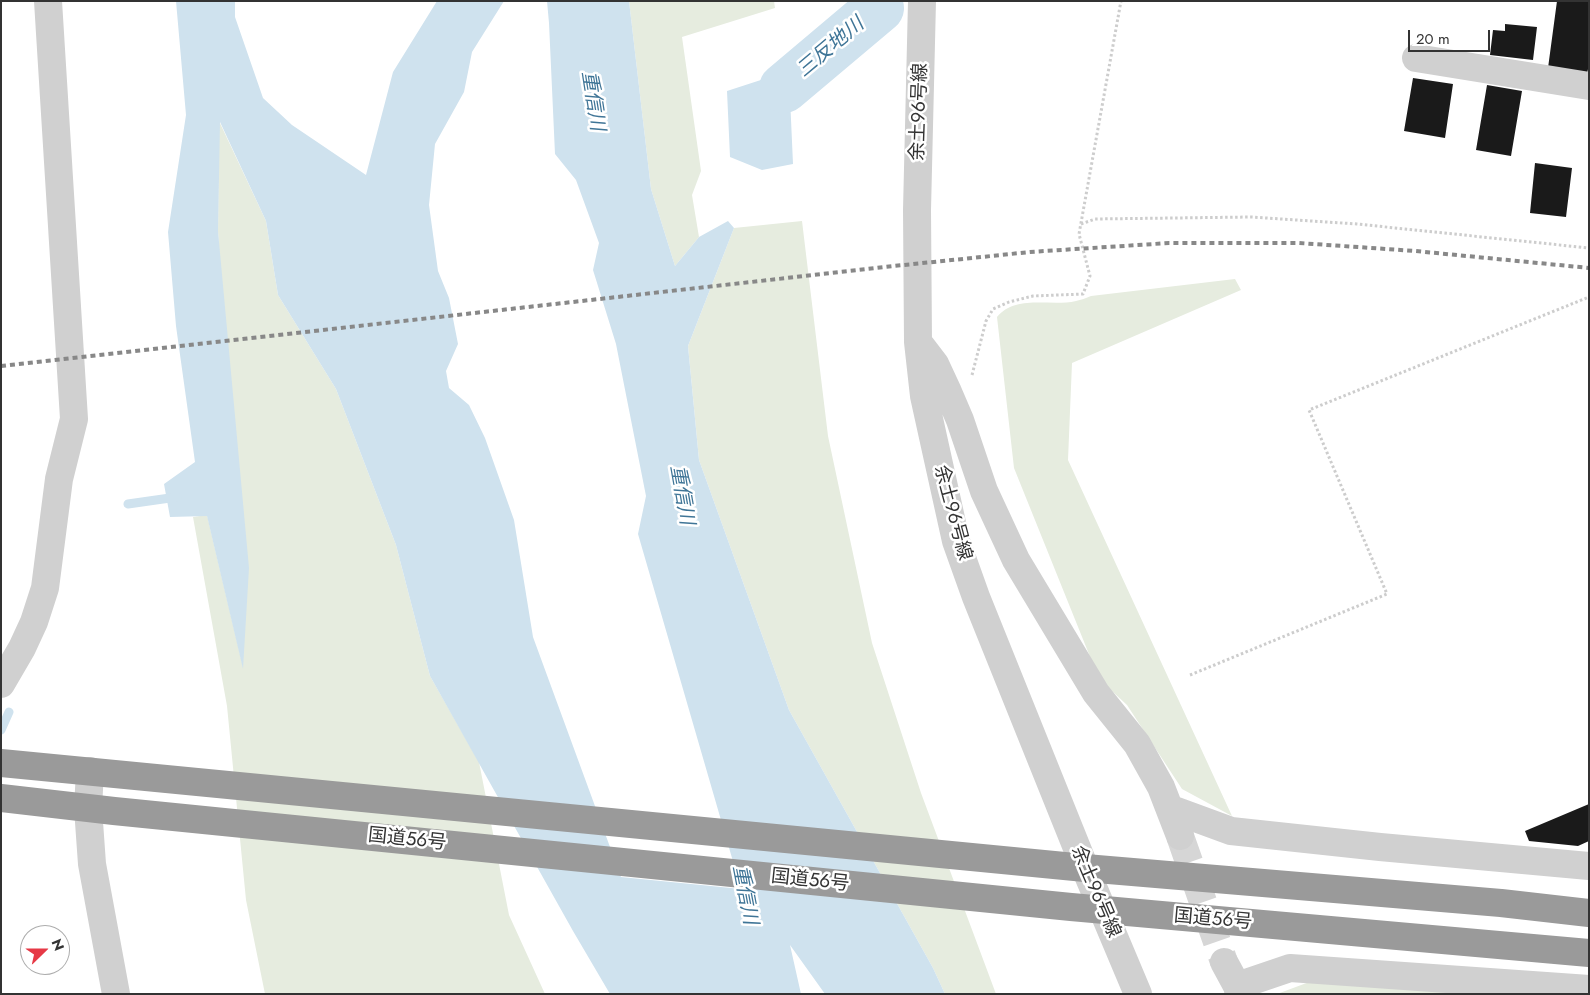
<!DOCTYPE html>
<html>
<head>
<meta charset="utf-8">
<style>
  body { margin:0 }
  #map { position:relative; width:1590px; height:995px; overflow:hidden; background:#fff; font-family:Jost,sans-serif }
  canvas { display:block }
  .frame { position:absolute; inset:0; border:2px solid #333; pointer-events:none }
  .north { position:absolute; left:20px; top:925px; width:50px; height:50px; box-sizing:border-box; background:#fff; border:1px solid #adadad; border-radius:50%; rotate:68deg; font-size:14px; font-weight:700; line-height:20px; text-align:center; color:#333 }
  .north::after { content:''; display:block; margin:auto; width:18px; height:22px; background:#e63946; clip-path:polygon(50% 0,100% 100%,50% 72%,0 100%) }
  .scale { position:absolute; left:1408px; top:30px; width:82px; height:22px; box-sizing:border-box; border:2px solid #333; border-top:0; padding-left:6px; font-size:15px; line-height:18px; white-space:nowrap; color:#333; -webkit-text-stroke:4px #fff; paint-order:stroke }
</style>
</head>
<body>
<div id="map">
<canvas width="1590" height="995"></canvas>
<div class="frame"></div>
<div class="north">N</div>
<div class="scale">20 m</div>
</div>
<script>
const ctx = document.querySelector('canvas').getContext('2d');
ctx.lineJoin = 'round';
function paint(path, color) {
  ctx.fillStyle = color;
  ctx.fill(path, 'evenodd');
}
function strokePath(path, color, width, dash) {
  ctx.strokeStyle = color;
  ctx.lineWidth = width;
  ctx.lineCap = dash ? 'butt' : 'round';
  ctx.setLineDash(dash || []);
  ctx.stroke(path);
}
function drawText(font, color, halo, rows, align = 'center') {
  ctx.font = font + ' Jost,"Noto Sans JP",sans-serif';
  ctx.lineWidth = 5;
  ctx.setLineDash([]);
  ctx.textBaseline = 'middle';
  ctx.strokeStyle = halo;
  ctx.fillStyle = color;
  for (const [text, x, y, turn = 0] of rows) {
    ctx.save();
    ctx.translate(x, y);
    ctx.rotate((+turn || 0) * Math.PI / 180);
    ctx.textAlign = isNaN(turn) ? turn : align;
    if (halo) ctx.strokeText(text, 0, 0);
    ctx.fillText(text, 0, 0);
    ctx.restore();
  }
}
paint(new Path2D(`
  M629,1H774L775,8L682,37L701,171L692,195L699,237L675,266L651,189Z
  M219,121L266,221L278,295L336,389L396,545L430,676L479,762L509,915L545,994H265L246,900L227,706L193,517L207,515L243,667L218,231Z
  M802,221L828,436L872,643L921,793L996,994H945L933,968L789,710L699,460L688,346L734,228Z
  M1235,279L1241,290L1072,363L1068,460L1232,816L1182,789L1127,705L1099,679L1014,468L997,317C1016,294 1051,307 1076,301C1081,300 1086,298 1091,296Z
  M1320,978L1508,994H1277Z`), '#e6ecdf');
paint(new Path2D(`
  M176,1H235V17L263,98L292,125L366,175L393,72L437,1H504L472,52L464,92L435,144L429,205L438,271L449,298L458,344L446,371L449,388L469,405L485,438L514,520L533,637L621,877L741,889L638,534L646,496L616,344L593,270L599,243L576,180L555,154L549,23L547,1H629L651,189L675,266L699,237L728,221L734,228L688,346L699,460L789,710L933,968L945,994H825L790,945L801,994H610L573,931L430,676L396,545L336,389L278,295L266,221L220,122L218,231L249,568L243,669L207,516L170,517L164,484L195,462L176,326L168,232L186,115Z
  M767,78L776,80L790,97L793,164L762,170L730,157L727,91Z`), '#cfe2ee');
strokePath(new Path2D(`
  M128,504L177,497
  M1,730L9,712`), '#cfe2ee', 9);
strokePath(new Path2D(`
  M784,88L879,8`), '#cfe2ee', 50);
paint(new Path2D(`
  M1557,1H1589V64L1587,74L1548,68Z
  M1505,24L1537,27L1533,60L1490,55L1493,30L1505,31Z
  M1413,78L1453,84L1445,138L1404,131Z
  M1487,85L1522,91L1511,156L1476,150Z
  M1535,163L1572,168L1566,217L1530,213Z
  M1589,804V841L1578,846L1529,841L1525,831Z`), '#1a1a1a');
strokePath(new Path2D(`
  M1180,836L1224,962`), '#d6d6d6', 28, [28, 14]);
strokePath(new Path2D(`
  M1081,224L1095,219L1251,217L1357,224L1589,248
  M972,375L986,321L993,309L1009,302L1033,296L1083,294L1090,276L1079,234L1121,1
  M1190,675L1387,594L1309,410L1589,297`), '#cdcdcd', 3, [2.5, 2.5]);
strokePath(new Path2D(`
  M922,1L917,210L918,342L924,396L935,446L956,541L976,597L1085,868L1138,994
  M1416,58L1589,86
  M922,347L935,364L948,392L960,420L984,491L1016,560L1096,693L1137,744L1161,787L1180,836
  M1,684L22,648L34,622L45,588L59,479L74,419L48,1
  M90,771L88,808L92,864L116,994
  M1171,809L1231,831L1380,847L1589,866
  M1224,962L1237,986L1239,994
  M1237,986L1290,968L1589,989`), '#d0d0d0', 28);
strokePath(new Path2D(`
  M1,763L1085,868L1501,903L1589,913
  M1,798L114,811L1071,907L1589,953`), '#9a9a9a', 28);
strokePath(new Path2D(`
  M1,366L894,266L1030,252L1169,243H1299L1415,251L1589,268`), '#888', 4, [5, 4]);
drawText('19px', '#333', '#fff', [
  ["余土96号線",920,112,-88],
  ["余土96号線",952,513,75],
  ["国道56号",407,840,6],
  ["国道56号",810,881,6],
  ["余土96号線",1095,892,67],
  ["国道56号",1213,920,5]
]);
drawText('italic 20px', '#3f7597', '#fff', [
  ["三反地川",831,48,-40],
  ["重信川",592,101,81],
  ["重信川",681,495,80],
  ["重信川",744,895,79]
]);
</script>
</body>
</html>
